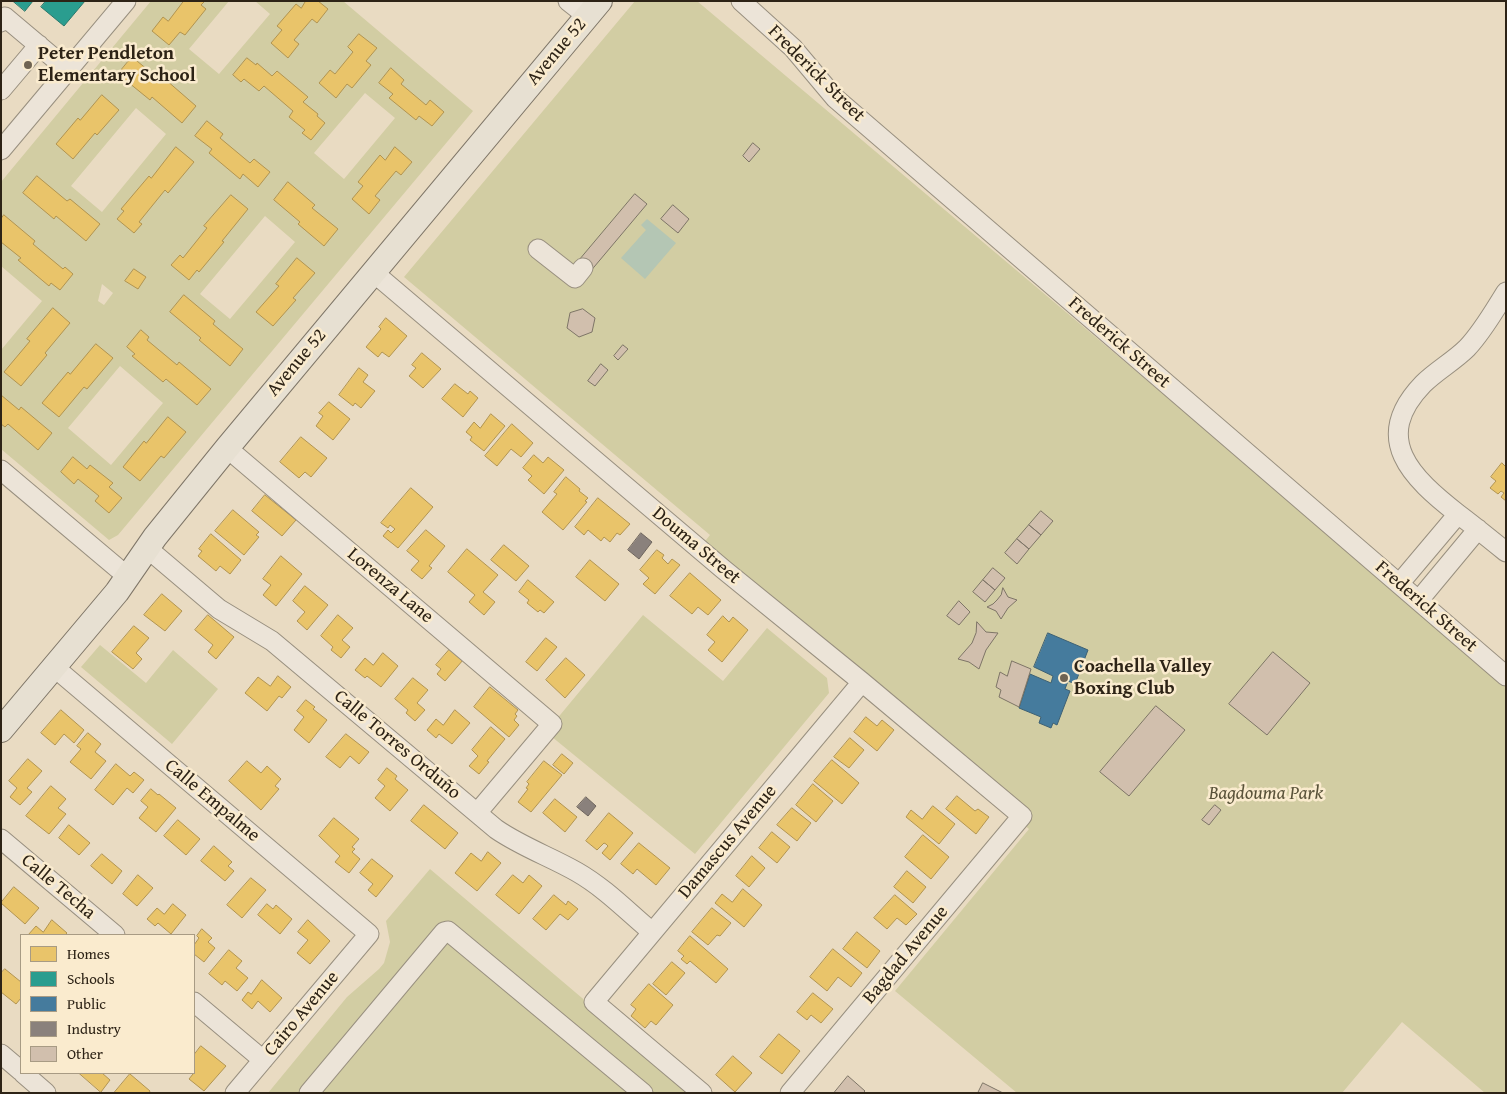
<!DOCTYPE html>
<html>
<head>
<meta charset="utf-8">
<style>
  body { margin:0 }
  #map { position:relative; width:1507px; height:1094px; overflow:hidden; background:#e9dbc2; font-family:"Gentium Book Plus",serif }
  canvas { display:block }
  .frame { position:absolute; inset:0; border:2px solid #2d2316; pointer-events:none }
  .legend { position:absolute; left:20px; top:934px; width:175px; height:140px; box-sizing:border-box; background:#faebce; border:1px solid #a89b84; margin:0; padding:6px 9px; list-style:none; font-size:15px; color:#2d2316 }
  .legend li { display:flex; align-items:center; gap:10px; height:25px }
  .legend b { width:25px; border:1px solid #a89b84 }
</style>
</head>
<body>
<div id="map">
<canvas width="1507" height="1094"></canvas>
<div class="frame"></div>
<ul class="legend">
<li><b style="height:14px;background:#e9c46a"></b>Homes</li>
<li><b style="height:14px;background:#2a9d8f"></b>Schools</li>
<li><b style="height:14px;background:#457b9d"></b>Public</li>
<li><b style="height:14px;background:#8a817c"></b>Industry</li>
<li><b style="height:14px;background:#d1bfad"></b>Other</li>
</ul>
</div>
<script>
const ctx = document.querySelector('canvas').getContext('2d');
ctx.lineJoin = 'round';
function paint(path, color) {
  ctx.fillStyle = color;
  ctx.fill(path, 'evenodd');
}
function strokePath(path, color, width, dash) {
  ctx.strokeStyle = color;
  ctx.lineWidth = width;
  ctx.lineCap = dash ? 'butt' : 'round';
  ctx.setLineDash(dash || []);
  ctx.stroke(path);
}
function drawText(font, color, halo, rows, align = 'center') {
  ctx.font = font + ' "Gentium Book Plus",serif';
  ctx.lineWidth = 5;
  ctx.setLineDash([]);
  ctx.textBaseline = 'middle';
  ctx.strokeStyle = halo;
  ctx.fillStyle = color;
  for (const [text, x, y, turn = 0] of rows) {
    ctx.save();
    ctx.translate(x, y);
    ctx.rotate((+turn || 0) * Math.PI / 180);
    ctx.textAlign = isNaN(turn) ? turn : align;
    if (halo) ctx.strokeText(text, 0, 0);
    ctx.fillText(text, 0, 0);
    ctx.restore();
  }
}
paint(new Path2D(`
  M151,1H229L189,49L219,74L270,14L255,1H343L473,111L118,535L109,540L1,449V350L42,301L1,266V182ZM365,93L395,118L344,179L314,153ZM136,108L166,134L102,212L71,186ZM265,216L295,242L230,319L200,294ZM102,284L113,293L104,305L98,301ZM120,366L163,403L111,465L68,428Z
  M635,1H697L1506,683V1093H1485L1402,1022L1342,1093H1017L895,991L1029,829L698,550L710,535L404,277Z
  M643,615L723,681L767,628L827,678L829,693L695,854L546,732Z
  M100,645L146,683L173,650L218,689L172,744L81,667Z
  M430,869L694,1093H268L347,997L379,969L384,963L390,942L386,921Z`), '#d2cda3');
paint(new Path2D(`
  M647,219L676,243L645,279L621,258L646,230L641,225Z`), '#b4c6b4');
const homes = new Path2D(`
  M184,1H205L201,5L206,9L185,35L180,32L169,45L152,31L163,17L168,21Z
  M306,1H318L328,9L317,23L312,19L294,40L299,44L288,58L271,43L282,30L277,26L296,4L301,8Z
  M359,34L377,48L366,61L371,65L352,88L347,84L336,98L319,83L330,70L335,74L353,52L348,47Z
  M132,57L164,83L166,80L196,106L182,123L152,97L150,100L118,74Z
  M247,58L256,65L257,63L272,76L277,71L308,97L303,102L318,114L317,116L325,123L311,140L302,133L305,130L289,117L293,111L264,86L259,91L244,79L241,82L233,75Z
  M391,68L404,80L401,84L426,105L430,100L444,112L432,126L419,116L416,120L389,98L393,94L379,83Z
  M102,95L119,110L97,135L95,133L73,159L56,144L78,118L80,120Z
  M207,121L223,134L220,138L250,163L254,159L270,172L258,187L243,174L240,179L209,153L212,149L195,136Z
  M176,147L194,162L168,193L165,190L139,222L142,224L134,233L117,219L124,211L121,209L149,176L151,178Z
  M395,147L412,162L401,175L396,171L375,196L380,200L369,214L352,199L363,186L358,182L380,155L385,160Z
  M37,176L67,201L70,199L100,224L86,241L56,216L54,219L23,193Z
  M288,182L315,205L312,208L338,229L324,246L298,224L300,222L274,200Z
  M231,195L248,209L222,241L224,242L199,272L197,270L189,280L171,265L180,255L183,258L207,228L204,226Z
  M4,215L35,241L33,244L63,269L65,267L73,274L60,290L51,283L49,286L18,260L21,258L1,242V219Z
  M297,258L315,273L293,298L296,300L273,326L256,312L279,286L276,284Z
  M134,269L146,277L138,289L125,281Z
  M184,295L215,321L213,324L243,349L230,366L199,340L201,338L170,312Z
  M53,308L70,323L45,353L47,355L21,386L4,372L30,341L27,339Z
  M386,318L407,336L389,357L382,352L378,357L366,347L381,329L379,327Z
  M141,330L149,337L147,340L177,365L179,362L211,389L197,405L166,379L163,382L132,356L135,354L127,347Z
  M96,344L113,358L87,389L84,387L59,417L42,403L68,372L70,374Z
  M422,353L441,369L423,388L409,376L416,368L412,365Z
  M359,368L368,375L363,382L375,391L361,408L355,403L353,406L339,395Z
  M455,384L468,394L470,391L478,398L463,417L442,399Z
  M1,395L19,410L21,407L52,433L38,450L8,424L5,427L1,424Z
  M329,402L350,419L333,440L316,426L323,416L319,413Z
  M491,414L505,426L484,451L470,440L472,437L466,432L474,422L480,428Z
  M168,417L186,432L164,458L161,456L140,481L123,467L144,441L146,443Z
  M512,424L533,443L521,457L511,449L497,466L485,456Z
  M301,437L327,458L311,477L305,472L299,478L280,462Z
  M534,455L543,463L548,457L564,470L544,494L528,480L532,476L523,468Z
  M73,457L87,469L90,465L113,483L109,487L122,498L109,513L95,501L99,496L78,479L74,484L61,472Z
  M1502,463L1506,467V501L1501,497L1504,493L1501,491L1498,494L1490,488L1496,481L1491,477Z
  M566,477L580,489L579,491L588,498L585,501L587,502L563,530L542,512L557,494L554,492Z
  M411,488L433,507L398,548L383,536L388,530L391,533L395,529L390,525L388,528L381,523Z
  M265,495L296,520L282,536L252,511Z
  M598,498L630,524L620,535L617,533L610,542L604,537L601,541L588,530L584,535L575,527Z
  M233,510L259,532L256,535L259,537L244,555L215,531Z
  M426,530L445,546L429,566L432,568L422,579L411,570L419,561L407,551Z
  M211,534L241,560L230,574L220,566L216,571L198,556L202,551L199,549Z
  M504,545L529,566L516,581L491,560Z
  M467,549L498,575L483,592L495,602L484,615L469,602L475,595L448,572Z
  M657,550L664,555L662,558L668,564L672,559L680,565L655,594L643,584L649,578L640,570Z
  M281,556L302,574L276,606L263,595L271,585L263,579Z
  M590,560L619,584L605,601L576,577Z
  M690,573L721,600L708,615L698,607L692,614L670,596Z
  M528,580L554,602L544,613L540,610L538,612L527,603L529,600L519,592Z
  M305,586L328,605L307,630L297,621L305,612L293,601Z
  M162,594L182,611L165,631L144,615Z
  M208,615L234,637L216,659L208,652L213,645L195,630Z
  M338,615L353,628L342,640L350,647L341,658L331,650L333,647L321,636Z
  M723,616L729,622L733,617L748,630L722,662L708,650L715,642L707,635Z
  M134,626L149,638L136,653L142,659L133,669L112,652Z
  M546,638L557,647L537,671L526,662Z
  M450,649L463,660L445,681L437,674L441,669L436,665Z
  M383,653L398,666L381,687L367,676L365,678L355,670L365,658L373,665Z
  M566,658L585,675L565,698L546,680Z
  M278,676L291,687L282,698L279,696L267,711L245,693L258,677L270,686Z
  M413,678L428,690L417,703L425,710L415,721L406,713L408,710L395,699Z
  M490,687L518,710L515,714L517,716L514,720L519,725L509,737L474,707Z
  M306,700L315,707L313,709L327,720L309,743L294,730L304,717L297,711Z
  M61,710L84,730L74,743L64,734L55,745L41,733Z
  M455,710L470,723L452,744L439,734L436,738L427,730L436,719L443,725Z
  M866,717L877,726L882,720L894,730L877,751L854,732Z
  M491,727L505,739L487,761L489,762L479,774L469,766L478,756L472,750Z
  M88,733L101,744L95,752L106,761L91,779L70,762L81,749L77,746Z
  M346,734L369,752L359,764L350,756L340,768L326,757Z
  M850,738L864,750L849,768L834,757Z
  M562,754L573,763L564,774L553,765Z
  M28,759L42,771L27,788L32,792L20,805L10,797L17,788L9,781Z
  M832,760L859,783L842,804L814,781Z
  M247,761L261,773L267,766L281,779L275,786L279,789L261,810L229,781Z
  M544,761L562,775L531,812L518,802L528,789L526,788L529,784L527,782Z
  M116,764L130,776L134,772L144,780L133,793L127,788L113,805L95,790Z
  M387,768L397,776L395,779L408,790L390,811L375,798L385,786L378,780Z
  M813,784L833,801L816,822L796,805Z
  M51,786L66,799L58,808L66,814L49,834L26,816Z
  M151,789L158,795L159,794L176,808L156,832L139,818L148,807L141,801Z
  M957,796L975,811L978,809L989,817L976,834L946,809Z
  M555,799L577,817L565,832L543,813Z
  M424,805L458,833L445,849L411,821Z
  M933,806L955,824L939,844L906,817L911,810L922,819Z
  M792,808L811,823L797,841L777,825Z
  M609,813L633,833L610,860L602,853L608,846L606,844L604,843L597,850L586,841Z
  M334,818L359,839L352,847L355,849L352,852L360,859L349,873L335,862L340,856L319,836Z
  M178,820L200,839L186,855L164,836Z
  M69,825L90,843L79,855L59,838Z
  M772,832L790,847L777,863L759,848Z
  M923,835L949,857L931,879L905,857Z
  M639,843L670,868L656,885L637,869L633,874L621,864Z
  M214,846L232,862L228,866L234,871L225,881L201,861Z
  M488,852L501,863L477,891L455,873L471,853L481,861Z
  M102,854L122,871L112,884L91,866Z
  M752,856L765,868L749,887L736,876Z
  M372,859L393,876L376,897L368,890L373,884L360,873Z
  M907,871L926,887L913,903L894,887Z
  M138,875L153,888L137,906L123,894Z
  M513,875L523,883L529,875L542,886L519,914L496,895Z
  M251,878L266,890L242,918L227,905Z
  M14,887L39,908L25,924L1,903Z
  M743,889L762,905L744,927L715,903L722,894L732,902Z
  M554,895L566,905L568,901L578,909L568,920L560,914L546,930L533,919Z
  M895,895L917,914L906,925L897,918L887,929L874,918Z
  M173,904L186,915L171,934L158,923L155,926L147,919L157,908L164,914Z
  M267,904L273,909L276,905L292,919L280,934L258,915Z
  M712,908L731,923L720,936L717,935L708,945L692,932Z
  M52,920L67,933L65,935H28L36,926L43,932Z
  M308,920L330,941L310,964L297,953L308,940L298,932Z
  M202,929L212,938L208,942L215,948L204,962L194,954V945L199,938L197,936Z
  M857,932L880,951L867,968L843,949Z
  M690,936L728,969L716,983L690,961L687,964L681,959L684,956L678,951Z
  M833,949L862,973L851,987L838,977L827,991L810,977Z
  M229,950L242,961L236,968L248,978L237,991L225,981L222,985L209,974Z
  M672,962L685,973L666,995L653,984Z
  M5,969L21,982V998L16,1004L1,992V973Z
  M262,980L282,998L270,1012L258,1001L252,1009L242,1000L248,992L251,994Z
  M649,984L673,1005L656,1025L651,1021L645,1028L631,1016L636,1009L631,1005Z
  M813,993L833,1009L821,1023L811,1015L807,1020L797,1012Z
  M779,1034L800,1051L782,1074L760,1057Z
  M201,1046L226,1066L204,1091L189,1079L193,1074L191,1073H194V1055Z
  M733,1056L752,1073L735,1092L716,1075Z
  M79,1073H102L110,1080L101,1092Z
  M130,1074L150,1091L149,1093H114Z`);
paint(homes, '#e9c46a');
strokePath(homes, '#b19451', 1);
const schools = new Path2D(`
  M13,1H33L25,11Z
  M46,1H85L64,26L41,7Z`);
paint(schools, '#2a9d8f');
strokePath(schools, '#2b786b', 1);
const public = new Path2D(`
  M1048,633L1088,650L1075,684L1068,681L1065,689L1070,691L1057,725L1053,723L1051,728L1039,723L1041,717L1019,708L1030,674L1051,683L1053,676L1034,667Z`);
paint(public, '#457b9d');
strokePath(public, '#3e6174', 1);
const industry = new Path2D(`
  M641,533L652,542L639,559L628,550Z
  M586,797L596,806L588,816L577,807Z`);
paint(industry, '#8a817c');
strokePath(industry, '#6e655d', 1);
const building = new Path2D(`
  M753,143L760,149L749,162L743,156Z
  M635,194L647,204L589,273L577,263Z
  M673,205L689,219L678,233L661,219Z
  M583,309L595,318L592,332L579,337L567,328L570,313Z
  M623,345L628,349L618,360L614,356Z
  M601,364L608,370L595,386L588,381Z
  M1041,511L1053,521L1041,535L1029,525Z
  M1029,525L1041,535L1029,549L1017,539Z
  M1017,539L1029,549L1017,564L1005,553Z
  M993,568L1005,578L995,590L983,580Z
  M983,580L995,590L985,602L973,592Z
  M1003,588L1008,597L1017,600L1008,608L1001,619L996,611L987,607L993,604L997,600L1001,595Z
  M959,601L970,612L959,625L947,616Z
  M977,622L986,632L998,633L986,650L979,669L969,662L958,659L972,643L976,633Z
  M1273,652L1310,683L1267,735L1229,704Z
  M1012,661L1031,669L1019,707L999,697L1001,690L996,687L1000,672L1007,676Z
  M1156,706L1185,730L1129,796L1100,772Z
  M1215,805L1221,810L1209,825L1202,820Z
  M848,1076L865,1091L863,1093H834Z
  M983,1083L1003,1093H978Z`);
paint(building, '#d1bfad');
strokePath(building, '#7e7567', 1);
const minor = new Path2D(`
  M568,1L587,16
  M741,1L793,48L835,98L1506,676
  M1,22L5,17L68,70
  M1,90L39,45
  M1,150L126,1
  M538,249L575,278L583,268
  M373,272L723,569L862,682L1022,816L790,1093
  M1506,292C1494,311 1483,331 1467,348C1454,361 1436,371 1423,384C1370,439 1412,478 1458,514C1474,526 1490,539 1506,552
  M227,448L552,724L477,813
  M1,470L128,577
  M147,548L219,609L272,641L496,829C522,847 551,857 577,872C605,888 628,912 652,932
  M1399,584L1458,514
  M1419,600L1478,529
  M54,667L369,934L235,1093
  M1,839L115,935
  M194,1002L263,1060
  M1,1054L21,1071
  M23,1073L46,1093
  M309,1093L444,932L448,931L643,1093
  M702,1093L594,1002L862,682`);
const major = new Path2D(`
  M1,730L117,592L155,537L227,448L600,1`);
strokePath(minor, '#988f7f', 21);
strokePath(major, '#7e7567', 26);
strokePath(minor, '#ece4d8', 19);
strokePath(major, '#e7e0d2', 24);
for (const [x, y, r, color] of [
  [28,65,5,"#6f6352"],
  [1064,678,5,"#6f6352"]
]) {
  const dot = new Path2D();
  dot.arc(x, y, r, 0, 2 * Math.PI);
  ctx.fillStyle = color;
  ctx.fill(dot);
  strokePath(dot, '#faebce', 2);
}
drawText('19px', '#2d2316', '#faebce', [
  ["Avenue 52",557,52,-50],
  ["Frederick Street",816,74,45],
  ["Frederick Street",1119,343,41],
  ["Avenue 52",297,363,-50],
  ["Douma Street",696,546,40],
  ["Lorenza Lane",390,586,40],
  ["Frederick Street",1426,607,41],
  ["Calle Torres Orduño",397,745,40],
  ["Calle Empalme",212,801,40],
  ["Damascus Avenue",728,842,-50],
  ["Calle Techa",58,887,40],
  ["Bagdad Avenue",906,955,-50],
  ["Cairo Avenue",302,1014,-50]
]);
drawText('bold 19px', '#2d2316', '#faebce', [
  ["Peter Pendleton",38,54],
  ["Elementary School",38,76],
  ["Coachella Valley",1074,667],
  ["Boxing Club",1074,689]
], 'left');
drawText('italic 19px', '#595239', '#faebce', [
  ["Bagdouma Park",1266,794]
]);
</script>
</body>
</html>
